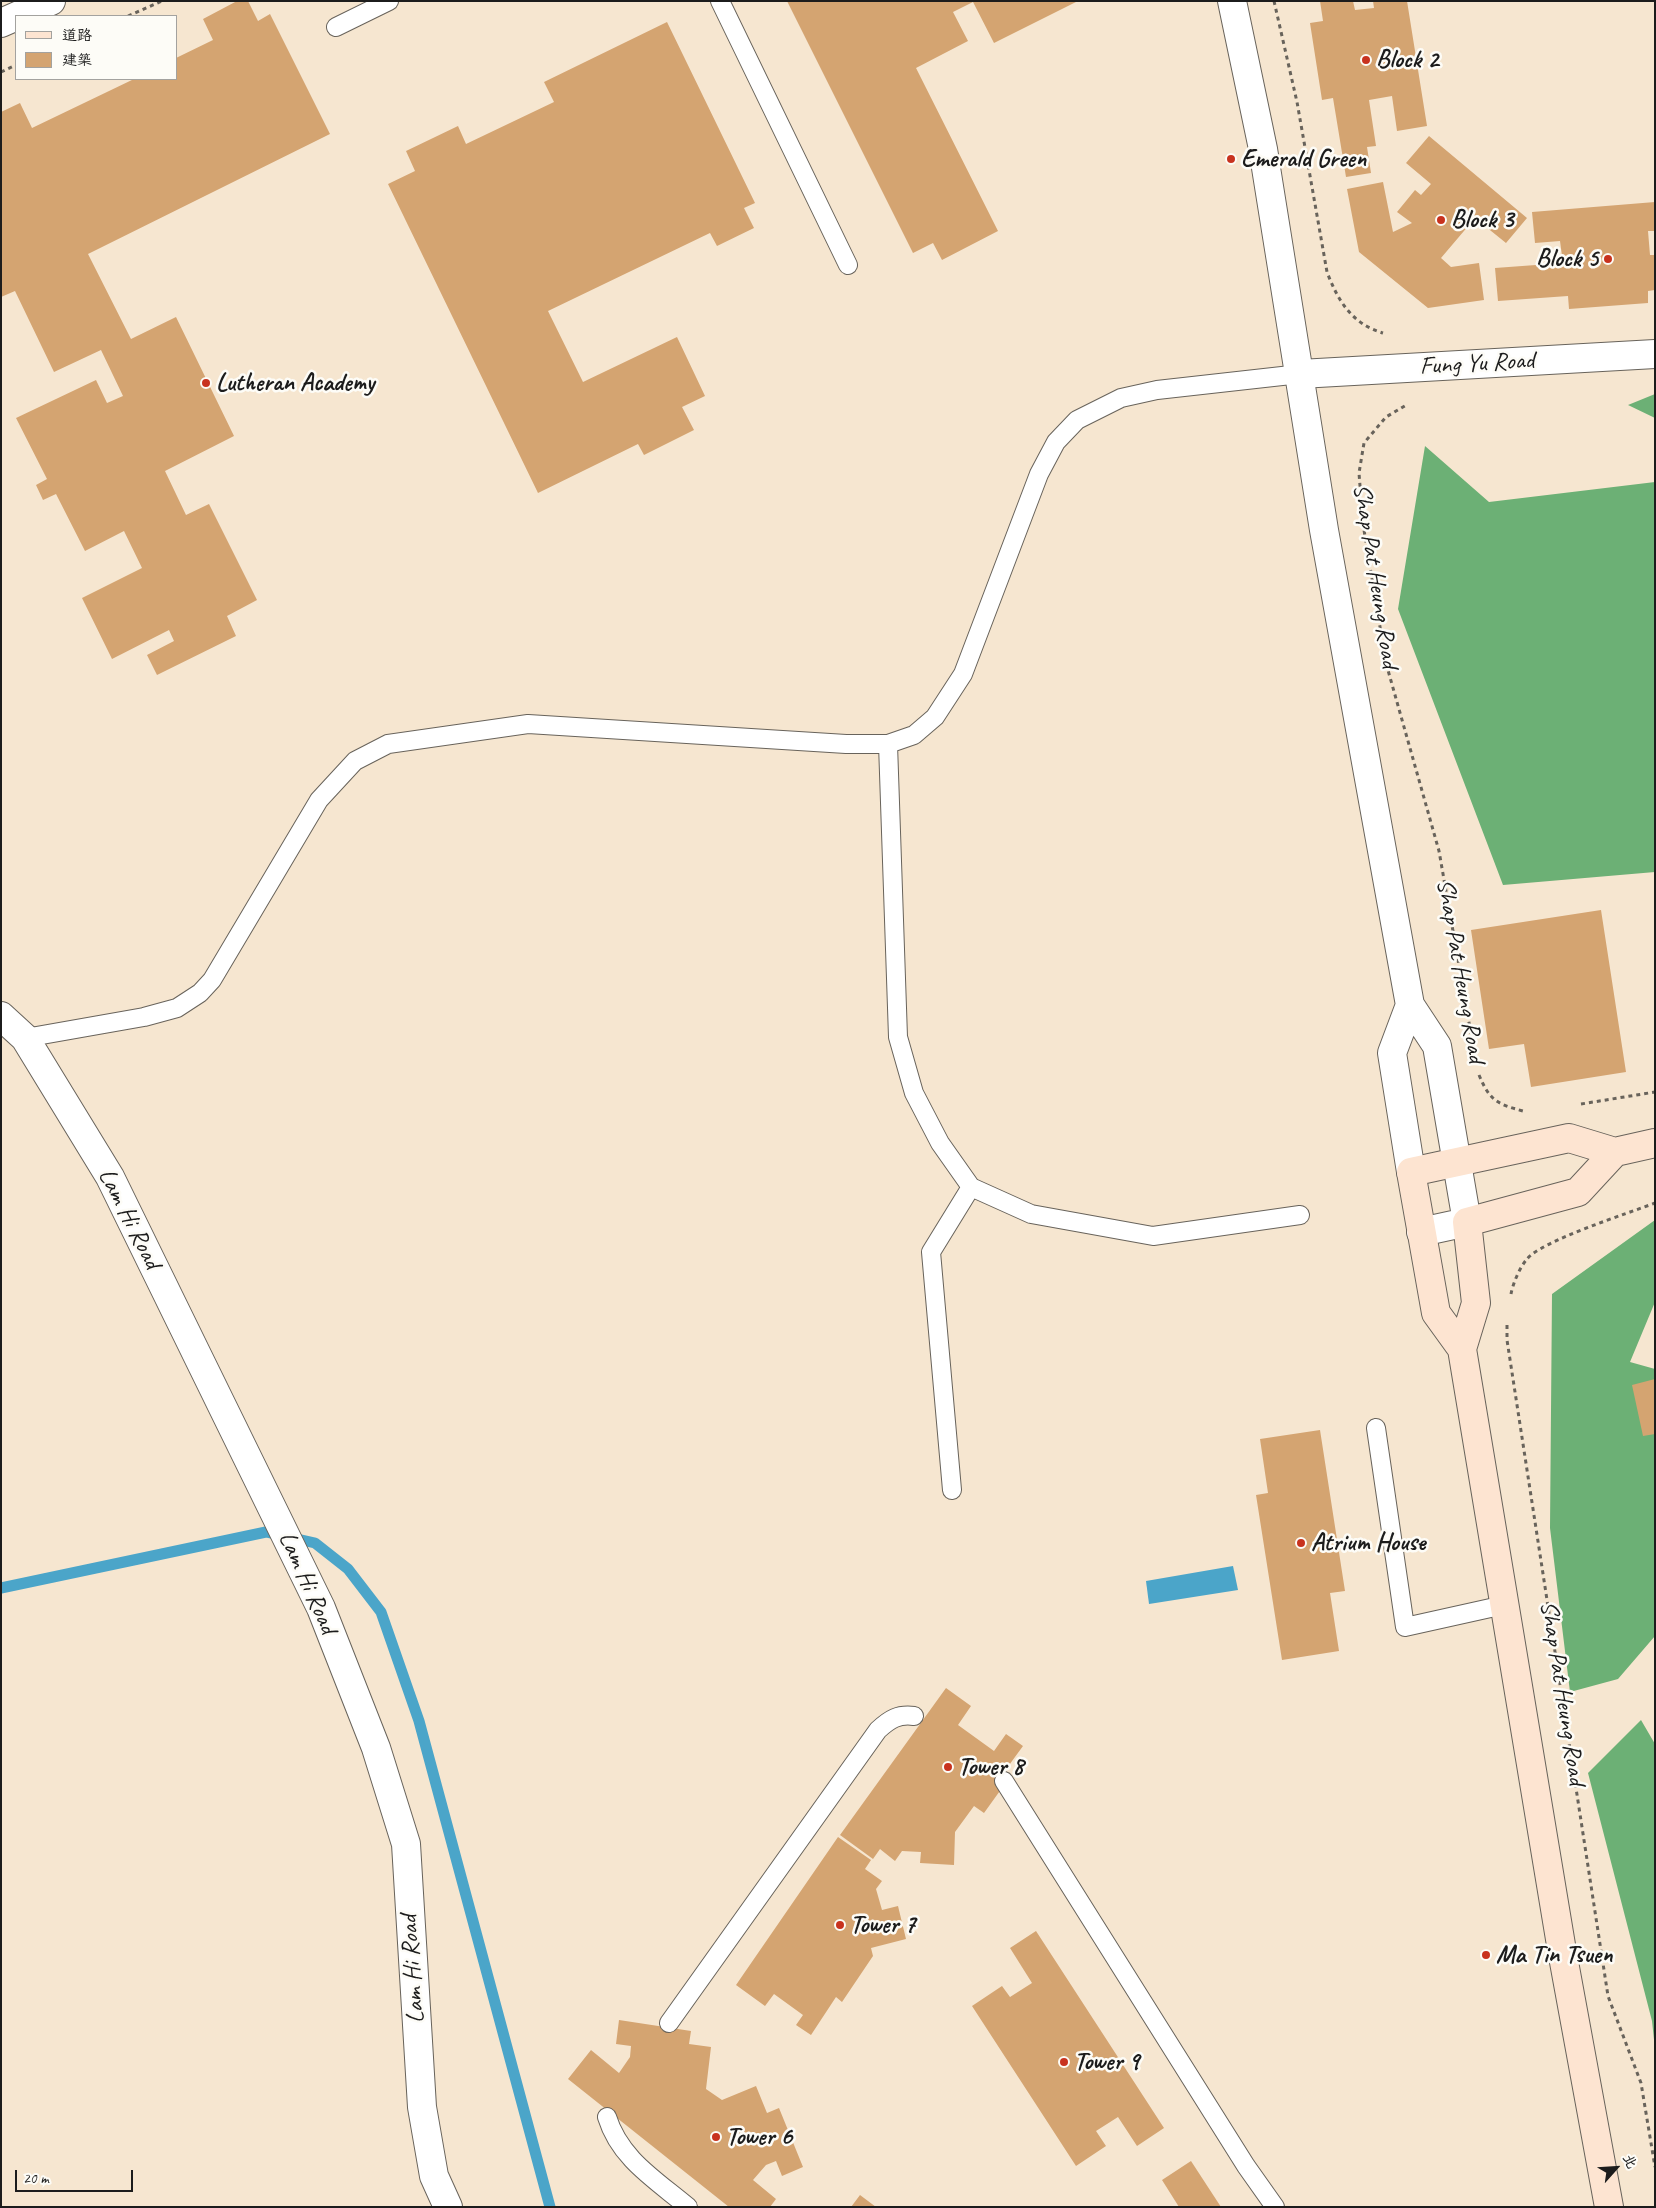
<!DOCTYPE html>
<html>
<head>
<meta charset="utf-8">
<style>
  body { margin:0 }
  #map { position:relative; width:1656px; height:2208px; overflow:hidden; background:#f6e6d0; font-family:Caveat,"LXGW WenKai TC",sans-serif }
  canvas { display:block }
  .frame { position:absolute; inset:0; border:2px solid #1c1c1c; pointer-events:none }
  .legend { position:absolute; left:15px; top:15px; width:162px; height:65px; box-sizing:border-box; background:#fdfcf7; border:1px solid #a3a29f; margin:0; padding:6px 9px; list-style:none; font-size:15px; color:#1c1c1c }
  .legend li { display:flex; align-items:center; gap:10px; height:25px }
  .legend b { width:25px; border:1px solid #a3a29f }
  .north { position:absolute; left:1591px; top:2143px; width:50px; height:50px; -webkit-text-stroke:4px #fdfcf7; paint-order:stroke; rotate:64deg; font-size:14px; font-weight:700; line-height:20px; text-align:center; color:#1c1c1c }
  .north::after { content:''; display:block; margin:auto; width:18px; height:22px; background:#1c1c1c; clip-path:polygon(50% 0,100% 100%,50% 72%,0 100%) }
  .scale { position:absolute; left:15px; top:2170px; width:118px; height:22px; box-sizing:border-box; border:2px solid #1c1c1c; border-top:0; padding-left:6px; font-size:15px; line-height:18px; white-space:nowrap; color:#1c1c1c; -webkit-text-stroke:4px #fdfcf7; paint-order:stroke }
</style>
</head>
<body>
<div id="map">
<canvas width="1656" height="2208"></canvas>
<div class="frame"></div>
<ul class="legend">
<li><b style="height:6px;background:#fde4d1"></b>道路</li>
<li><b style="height:14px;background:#d4a471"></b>建築</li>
</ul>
<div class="north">北</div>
<div class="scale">20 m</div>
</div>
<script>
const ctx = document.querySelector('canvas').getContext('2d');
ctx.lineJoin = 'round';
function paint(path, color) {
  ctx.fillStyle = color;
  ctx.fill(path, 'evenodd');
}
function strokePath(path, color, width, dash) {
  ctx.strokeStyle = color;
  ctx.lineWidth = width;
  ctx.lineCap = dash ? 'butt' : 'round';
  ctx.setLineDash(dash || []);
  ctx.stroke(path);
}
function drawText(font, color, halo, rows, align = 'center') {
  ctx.font = font + ' Caveat,sans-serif';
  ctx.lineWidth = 5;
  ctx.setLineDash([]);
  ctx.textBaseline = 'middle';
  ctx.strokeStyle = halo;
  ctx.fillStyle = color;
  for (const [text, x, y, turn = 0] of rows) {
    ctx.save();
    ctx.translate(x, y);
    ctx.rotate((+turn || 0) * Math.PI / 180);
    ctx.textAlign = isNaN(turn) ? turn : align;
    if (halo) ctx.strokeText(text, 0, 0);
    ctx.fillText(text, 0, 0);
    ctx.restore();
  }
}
paint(new Path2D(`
  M1655,394V418L1628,405Z
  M1425,446L1489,502L1655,482V872L1503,885L1398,609Z
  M1655,1220V1302L1630,1362L1655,1369V1636L1618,1679L1570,1692L1550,1528L1552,1294Z
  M1641,1720L1655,1744V2049L1652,2021L1588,1773Z`), '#6cb075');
paint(new Path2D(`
  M1233,1566L1238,1590L1149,1604L1146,1581Z`), '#4ba5c9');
strokePath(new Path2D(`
  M1,1588L266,1532L315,1543L348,1569L381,1612L419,1721L550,2207`), '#4ba5c9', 11);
paint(new Path2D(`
  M237,1H248L258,21L270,14L330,134L88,254L131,339L176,317L234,436L165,471L186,515L209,504L257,600L227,616L236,636L157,675L147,655L174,641L169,630L112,659L82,598L142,568L124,531L85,551L56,494L43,500L36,485L47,479L16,418L96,380L107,403L123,396L101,350L54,372L15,291L1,297V112L20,103L32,128L134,79H176V58L213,40L203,19Z
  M787,1H1078L994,43L973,2L953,12L968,41L916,68L998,231L942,260L933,243L913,253Z
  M1320,1H1353L1355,10L1374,8L1373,1H1407L1427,126L1397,131L1392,96L1369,100L1376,146L1367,147L1371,173L1346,177L1333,98L1322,100L1310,23L1323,21Z
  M667,22L755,203L744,208L754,228L717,246L710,233L548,311L583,382L677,337L705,396L682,407L694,430L644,455L638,444L538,493L388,184L415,171L406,151L458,126L466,144L554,102L544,82Z
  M1429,136L1527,218L1506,243L1475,218L1441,258L1451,267L1479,263L1484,300L1428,308L1359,252L1347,189L1383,182L1393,232L1412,223L1397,212L1415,190L1421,195L1431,184L1406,163Z
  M1655,202V231H1648L1650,255H1655V290L1648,291V303L1569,309L1568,296L1498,301L1495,268L1563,263L1560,241L1535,243L1532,212Z
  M1601,910L1626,1072L1531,1087L1524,1044L1489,1049L1471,930Z
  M1655,1379V1434L1643,1436L1632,1385Z
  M1320,1430L1345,1591L1330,1593L1339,1651L1282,1660L1256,1495L1268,1493L1260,1439Z
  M946,1688L971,1706L958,1725L994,1751L1006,1734L1023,1746L996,1783L1002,1788L984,1813L974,1806L955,1832L954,1865L920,1863L921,1852L902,1851L895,1861L880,1849L873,1859L840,1835Z
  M838,1837L871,1860L865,1869L882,1881L876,1889L882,1910L898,1906L906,1939L871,1948L873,1956L842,2002L836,1997L811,2035L796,2025L803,2015L774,1994L765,2006L736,1985Z
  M1036,1931L1164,2128L1137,2146L1118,2117L1096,2131L1106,2146L1076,2166L972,2006L1002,1986L1010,1997L1032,1983L1010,1948Z
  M619,2020L691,2031L689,2044L711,2047L706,2089L722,2100L756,2086L767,2113L779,2108L803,2167L782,2176L776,2161L766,2165L753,2180L776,2199L770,2207H729L568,2079L591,2050L619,2073L630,2057L631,2046L616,2044Z
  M1191,2161L1221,2207H1179L1162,2180Z
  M860,2195L876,2207H851Z`), '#d4a471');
const service = new Path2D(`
  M720,1L848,265
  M336,27L389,1
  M888,744L898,1037L914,1093L940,1143L971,1187L931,1252L952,1490
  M25,1038L144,1017L177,1008L200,993L212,980L319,800L355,761L388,744L528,724L846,744H888L914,735L935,717L963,674L1039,474L1056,442L1077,420L1121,398L1157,390L1300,374
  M971,1187L1031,1214L1153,1236L1300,1215
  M1376,1428L1405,1627L1504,1605
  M1004,1781L1246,2166L1275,2207
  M669,2023L878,1730C890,1719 898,1714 914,1716
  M607,2117C620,2159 656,2180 688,2207`);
const minor = new Path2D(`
  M1,23L51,1
  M1300,374L1655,354
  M1,1016L25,1038L110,1177L321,1608L376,1748L406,1844L422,2107L434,2176L448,2207`);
const tertiary = new Path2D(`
  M1232,1L1263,149L1324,530L1410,1005L1437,1046L1467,1222L1421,1232
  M1410,1005L1392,1053L1411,1172`);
const secondary = new Path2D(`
  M1462,1349L1436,1313L1411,1172L1569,1138L1615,1152L1655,1143
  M1609,2207L1562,1951L1462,1349L1476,1303L1467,1222L1578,1192L1615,1152`);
strokePath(service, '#68635b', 20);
strokePath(minor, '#68635b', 30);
strokePath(tertiary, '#68635b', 30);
strokePath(secondary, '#68635b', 30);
strokePath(new Path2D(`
  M1274,1L1297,102L1327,272C1338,301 1352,324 1383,333
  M128,16L162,1
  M1,72L16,65
  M1383,645L1363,524L1359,473L1364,443L1386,417L1408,404
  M1384,656L1439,851L1471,1034
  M1479,1075C1490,1101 1497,1104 1523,1111
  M1581,1104L1655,1092
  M1511,1294C1513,1283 1520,1267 1527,1259C1541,1241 1629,1213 1655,1203
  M1507,1325V1340L1608,1996L1641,2083L1655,2167`), '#68635b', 3, [4, 4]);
strokePath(service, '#fff', 18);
strokePath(minor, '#fff', 28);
strokePath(tertiary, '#fff', 28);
strokePath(secondary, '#fde4d1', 28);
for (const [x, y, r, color] of [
  [1366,60,5,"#c8321e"],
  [1231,159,5,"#c8321e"],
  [1441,220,5,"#c8321e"],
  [1608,259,5,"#c8321e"],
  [206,383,5,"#c8321e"],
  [1301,1543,5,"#c8321e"],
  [948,1767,5,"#c8321e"],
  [840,1925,5,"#c8321e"],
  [1486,1955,5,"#c8321e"],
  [1064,2062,5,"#c8321e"],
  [716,2137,5,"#c8321e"]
]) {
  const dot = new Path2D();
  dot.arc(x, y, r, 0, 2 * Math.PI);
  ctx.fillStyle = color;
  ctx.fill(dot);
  strokePath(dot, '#fdfcf7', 2);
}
drawText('bold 25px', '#1c1c1c', '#fdfcf7', [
  ["Block 2",1376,60],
  ["Emerald Green",1241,159],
  ["Block 3",1451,220],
  ["Block 5",1598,259,"right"],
  ["Lutheran Academy",216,383],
  ["Atrium House",1311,1543],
  ["Tower 8",958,1767],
  ["Tower 7",850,1925],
  ["Ma Tin Tsuen",1496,1955],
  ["Tower 9",1074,2062],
  ["Tower 6",726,2137]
], 'left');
drawText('25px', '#1c1c1c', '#fdfcf7', [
  ["Fung Yu Road",1477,364,-3],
  ["Shap Pat Heung Road",1375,576,81],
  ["Shap Pat Heung Road",1460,971,80],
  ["Lam Hi Road",129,1219,63],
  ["Lam Hi Road",307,1583,66],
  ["Shap Pat Heung Road",1562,1693,81],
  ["Lam Hi Road",413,1969,-94]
]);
</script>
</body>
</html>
